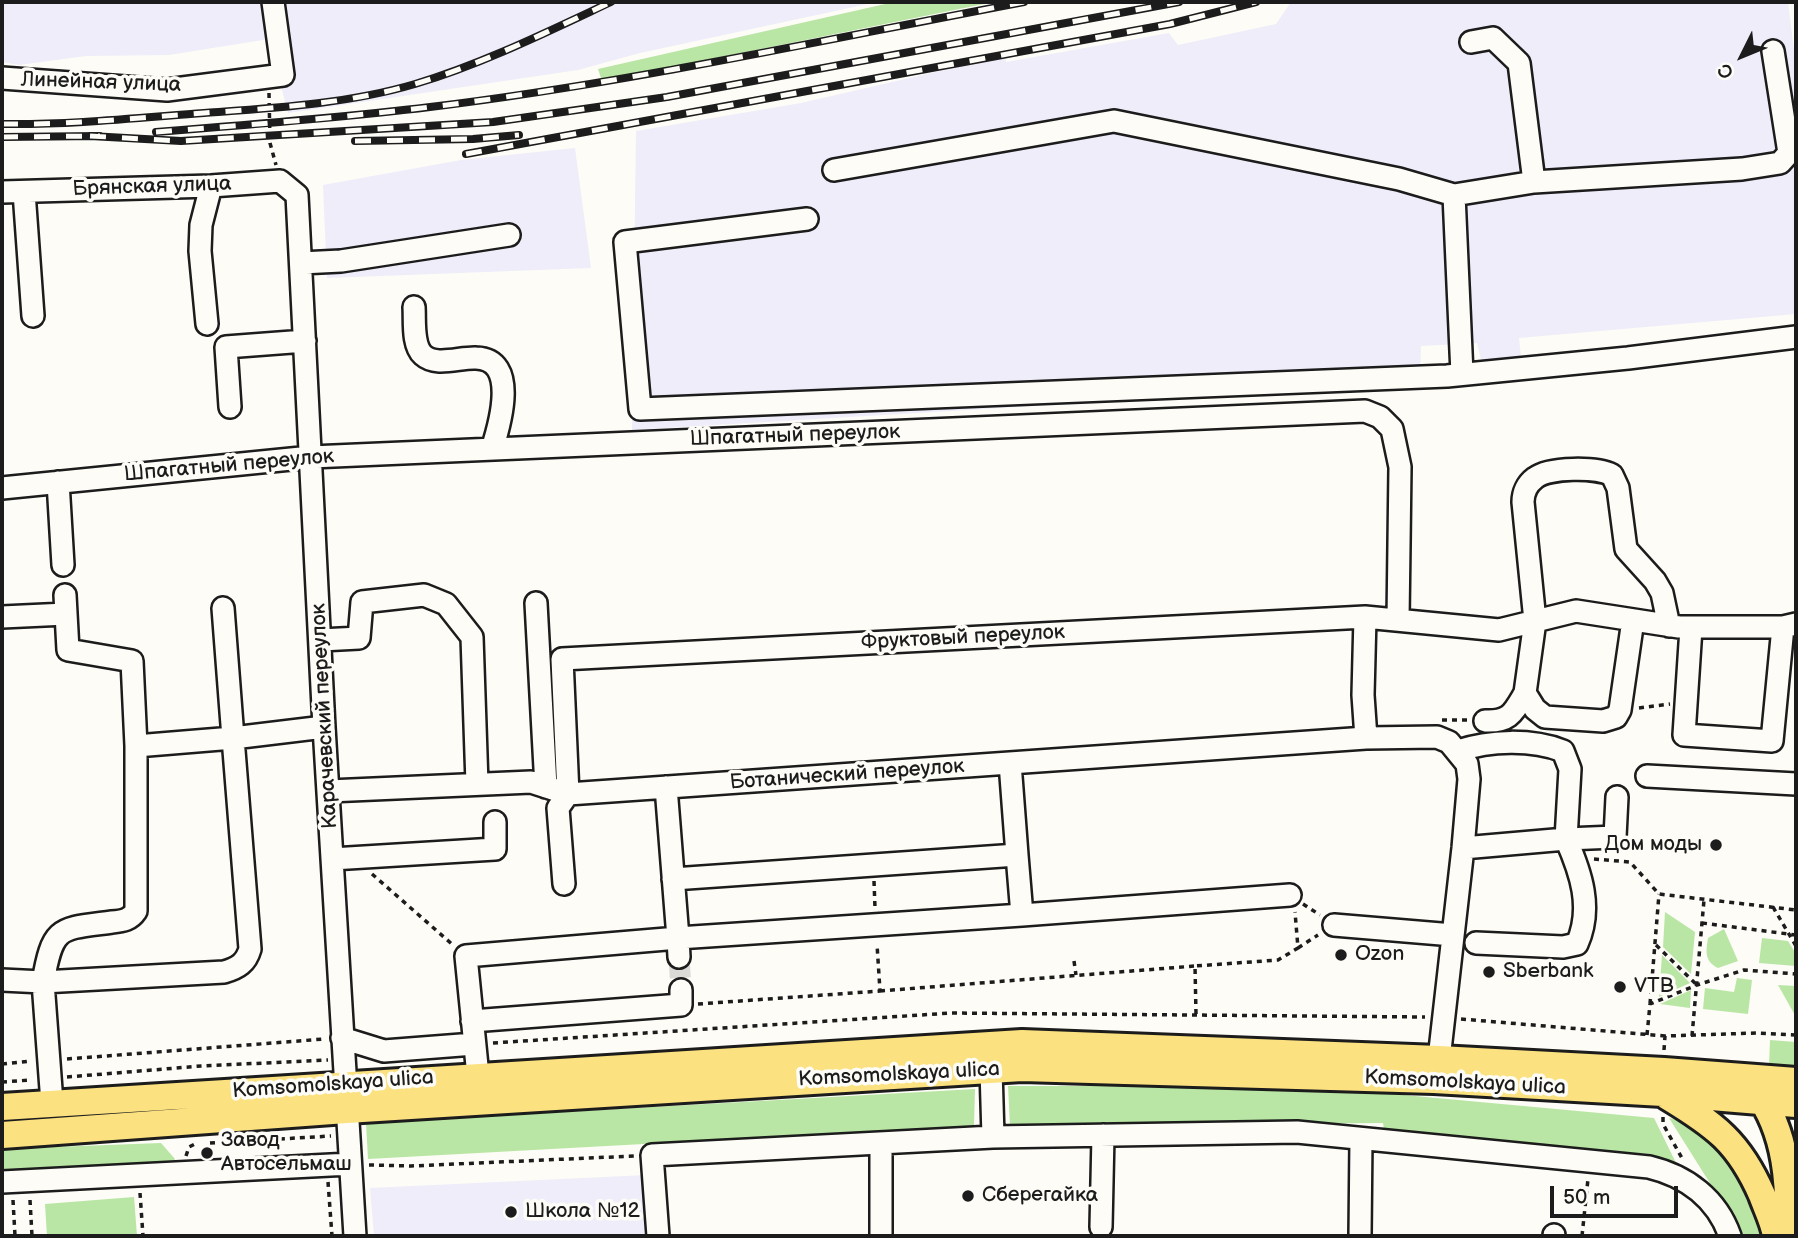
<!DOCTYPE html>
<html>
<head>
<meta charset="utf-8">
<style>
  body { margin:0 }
  #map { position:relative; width:1798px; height:1238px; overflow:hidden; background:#fdfcf7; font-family:"Balsamiq Sans",sans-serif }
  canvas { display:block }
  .frame { position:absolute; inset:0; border:4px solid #1c1c1c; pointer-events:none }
  .north { position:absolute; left:1707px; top:21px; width:70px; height:70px; -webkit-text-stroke:5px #fdfcf7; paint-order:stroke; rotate:227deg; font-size:19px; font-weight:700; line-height:28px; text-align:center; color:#1c1c1c }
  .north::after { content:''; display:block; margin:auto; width:24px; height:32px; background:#1c1c1c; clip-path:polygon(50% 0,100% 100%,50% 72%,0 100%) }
  .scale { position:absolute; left:1550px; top:1186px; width:128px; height:32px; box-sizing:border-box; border:4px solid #1c1c1c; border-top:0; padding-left:9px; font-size:21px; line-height:24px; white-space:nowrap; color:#1c1c1c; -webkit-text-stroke:5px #fdfcf7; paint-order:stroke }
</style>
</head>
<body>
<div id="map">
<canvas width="1798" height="1238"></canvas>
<div class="frame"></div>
<div class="north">С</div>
<div class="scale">50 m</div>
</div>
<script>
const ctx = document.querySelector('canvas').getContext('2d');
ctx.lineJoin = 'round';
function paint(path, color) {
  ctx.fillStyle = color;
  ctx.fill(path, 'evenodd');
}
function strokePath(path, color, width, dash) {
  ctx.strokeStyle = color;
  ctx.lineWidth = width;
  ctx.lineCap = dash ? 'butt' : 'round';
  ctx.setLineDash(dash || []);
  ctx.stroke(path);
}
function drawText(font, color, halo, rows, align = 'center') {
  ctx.font = font + ' "Balsamiq Sans",sans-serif';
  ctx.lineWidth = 7;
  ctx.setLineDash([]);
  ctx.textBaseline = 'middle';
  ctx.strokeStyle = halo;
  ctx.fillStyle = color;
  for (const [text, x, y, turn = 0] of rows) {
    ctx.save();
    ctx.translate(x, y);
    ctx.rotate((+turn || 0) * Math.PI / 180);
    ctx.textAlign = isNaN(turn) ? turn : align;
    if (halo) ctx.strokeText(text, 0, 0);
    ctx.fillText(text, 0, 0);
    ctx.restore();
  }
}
paint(new Path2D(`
  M2,2H877L640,53L578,70L288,113L269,39L169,55L86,56L19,65L2,62Z
  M1291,2H1788L1796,67V314L1519,338L1521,358L1481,360L1477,343L1421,346L1420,383L632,430L636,131L801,103L1005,56L1006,62L1169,33L1178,45L1276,24Z
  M575,148L591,268L327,278L323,185L461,160Z
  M647,1175L651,1236H374L370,1188Z`), '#eeedf9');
paint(new Path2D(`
  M894,2H994L602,81L598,69Z
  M1665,912L1695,932L1691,974L1663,947Z
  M1724,929L1738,961L1718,968C1704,961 1706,951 1708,938Z
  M1762,938L1788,941L1796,954V966L1759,963Z
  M1662,955L1690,983L1659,997Z
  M1737,978L1752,980L1748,1014L1703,1009L1705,988L1734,992Z
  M1778,985L1796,986V1017Z
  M1691,990L1690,1008L1660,1004Z
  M1770,1040L1796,1042V1069L1769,1067Z
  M1008,1086H1176L1382,1093L1654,1118L1676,1163L1649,1154L1385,1136L1383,1123L1010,1126Z
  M975,1089L974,1126L368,1159L366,1123Z
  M1669,1118C1683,1121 1691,1127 1703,1135C1738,1162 1748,1196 1764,1236H1736L1708,1180Z
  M161,1143L175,1159L169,1169L2,1178V1149Z
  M134,1197L137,1236H47L45,1204Z`), '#b9e6a4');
strokePath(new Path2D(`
  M679,957L681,990`), '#dbdad6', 21, [21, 10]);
const minor = new Path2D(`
  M1471,42L1493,38L1519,63L1534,182
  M2,78L167,90L283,75L273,2
  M834,170L1114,121L1399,179L1454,195
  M2,192L211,186L280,181L297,195L324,727L355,1236
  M24,192L33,316
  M807,219L625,242L640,409L1447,376L1628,358L1796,337
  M301,263L341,261L509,235
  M414,307C415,321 412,345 423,355C436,367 460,357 476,358C519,359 500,424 492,449
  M207,324L200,251L201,225L211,186
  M1462,374L1454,195L1534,182L1742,169L1780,163L1789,153L1773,51
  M230,407L226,347L305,341
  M58,482L63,565
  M2,488L311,457L1365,411L1380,417L1392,429L1400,467L1398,620
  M65,595L68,650L132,661L136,746L233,738L223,608
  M536,603L546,787
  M2,617L66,614
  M1365,617L1363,695L1366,738
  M1633,620L1620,710L1616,717L1603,721L1545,717L1535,709L1525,693L1535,621L1523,502C1523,493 1527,484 1535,478C1549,467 1597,467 1612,475L1618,488L1626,549L1655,581L1662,593L1669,626
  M1691,628L1684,735L1772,741L1783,627
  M321,640L359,638L362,602L424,595L446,604L472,637L477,784
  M1485,721C1510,722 1513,713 1525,693
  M136,746V911C130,920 123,921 112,922C59,929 53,925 43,982L224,972C238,968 246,963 250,949L233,738L324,727
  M1458,751C1490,740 1532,739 1563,751L1570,769L1566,839L1463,848
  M1010,763L1017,855
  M1647,776L1796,784
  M666,787L678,938L1022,915L1017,855L673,879
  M329,791L531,782L568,794L1366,738L1437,737L1449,742L1467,764L1469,779L1463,848L1439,1059
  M332,859L495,849V822
  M564,884L558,808L568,794L562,659L1365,617L1499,630L1576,611L1679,627H1783L1796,624
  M1022,915L1290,895
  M1334,925L1453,935
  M1476,943L1563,947L1577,944C1593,908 1581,873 1566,839L1615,837L1617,797
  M2,980L43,982L52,1103
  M472,1021L681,1005V990
  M342,1038L384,1051L474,1044
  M991,1069L993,1137
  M478,1076L466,956L678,938L679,957
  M881,1143V1236
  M2,1182L350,1164
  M1101,1227L1103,1135
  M658,1236L652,1155L993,1137L1297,1132L1649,1167C1687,1176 1717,1199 1730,1236
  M1360,1236L1361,1139
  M1554,1236V1235`);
const major = new Path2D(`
  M1756,1091C1787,1132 1790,1186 1788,1236
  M1667,1096C1715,1125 1739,1142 1762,1195C1767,1209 1774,1222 1776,1236
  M2,1107L1022,1043L1439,1059L1664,1071L1796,1081
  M2,1135L346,1110L1022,1068L1434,1080L1663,1093L1796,1104`);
strokePath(minor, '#1c1c1c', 26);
strokePath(major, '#1c1c1c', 32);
strokePath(new Path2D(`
  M269,93L270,143L276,165
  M1639,708L1670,704
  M1442,720H1469
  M1594,859L1630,862L1659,894L1796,910
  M372,874L453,945
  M874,881L875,908
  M1303,904L1320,915
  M1773,907L1796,946
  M1702,923L1796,935
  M1656,945L1697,985
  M1298,948L1318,935
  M1074,961L1076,975
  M880,991L1195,966
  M698,1004L880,991L877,944
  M1650,1004L1659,894
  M1196,1014L1195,966L1278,960L1298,948L1295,912
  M1461,1019L1665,1036
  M1647,1035L1650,1004L1697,985L1744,970L1796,974
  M1692,1036L1704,900
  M493,1043L951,1013L1425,1017
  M1664,1050L1665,1036L1757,1033L1796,1035
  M67,1059L324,1039
  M2,1064L31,1061
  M67,1077L201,1066L328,1060
  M2,1082L31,1080
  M1663,1117V1124L1683,1160
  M210,1143L331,1136
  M186,1156L189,1147L195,1144
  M369,1165L411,1166L634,1156
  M328,1182L332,1236
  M140,1193L143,1236
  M13,1200L15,1236
  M30,1200L32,1236
  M1582,1236L1588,1179`), '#1c1c1c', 3.5, [5, 5]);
strokePath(minor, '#fdfcf7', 21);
strokePath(major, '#fbe180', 26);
const rail = new Path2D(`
  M2,124C69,125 137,118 204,113C274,108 347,104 415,84C482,64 547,32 611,2
  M156,132C247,125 338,118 430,107C629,83 827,39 1024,2
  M90,136L181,141L493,122L667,97L1179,2
  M2,137L100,136
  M355,141L473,139L519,135
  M466,154L1170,24L1256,2`);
strokePath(rail, '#1c1c1c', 8);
strokePath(rail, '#fdfcf7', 5, [16]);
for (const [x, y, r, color] of [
  [1716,845,7,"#1c1c1c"],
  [1341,955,7,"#1c1c1c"],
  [1489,972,7,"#1c1c1c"],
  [1620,987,7,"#1c1c1c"],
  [207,1153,7,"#1c1c1c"],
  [968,1196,7,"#1c1c1c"],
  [511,1212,7,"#1c1c1c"]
]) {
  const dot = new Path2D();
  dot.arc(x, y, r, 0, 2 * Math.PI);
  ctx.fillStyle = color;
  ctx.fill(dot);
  strokePath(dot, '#fdfcf7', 2.5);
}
drawText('21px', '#1c1c1c', '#fdfcf7', [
  ["Линейная улица",101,83,2],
  ["Брянская улица",152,187,-2],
  ["Шпагатный переулок",795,436,-2],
  ["Шпагатный переулок",229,466,-5],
  ["Фруктовый переулок",963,638,-3],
  ["Карачевский переулок",325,716,-93],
  ["Ботанический переулок",847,775,-4],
  ["Komsomolskaya ulica",899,1075,-3],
  ["Komsomolskaya ulica",1465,1083,3],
  ["Komsomolskaya ulica",333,1085,-4]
]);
drawText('21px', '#1c1c1c', '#fdfcf7', [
  ["Дом моды",1702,845,"right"],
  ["Ozon",1355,955],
  ["Sberbank",1503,972],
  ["VTB",1634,987],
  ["Завод",221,1141],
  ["Автосельмаш",221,1165],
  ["Сберегайка",982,1196],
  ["Школа №12",525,1212]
], 'left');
</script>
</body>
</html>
